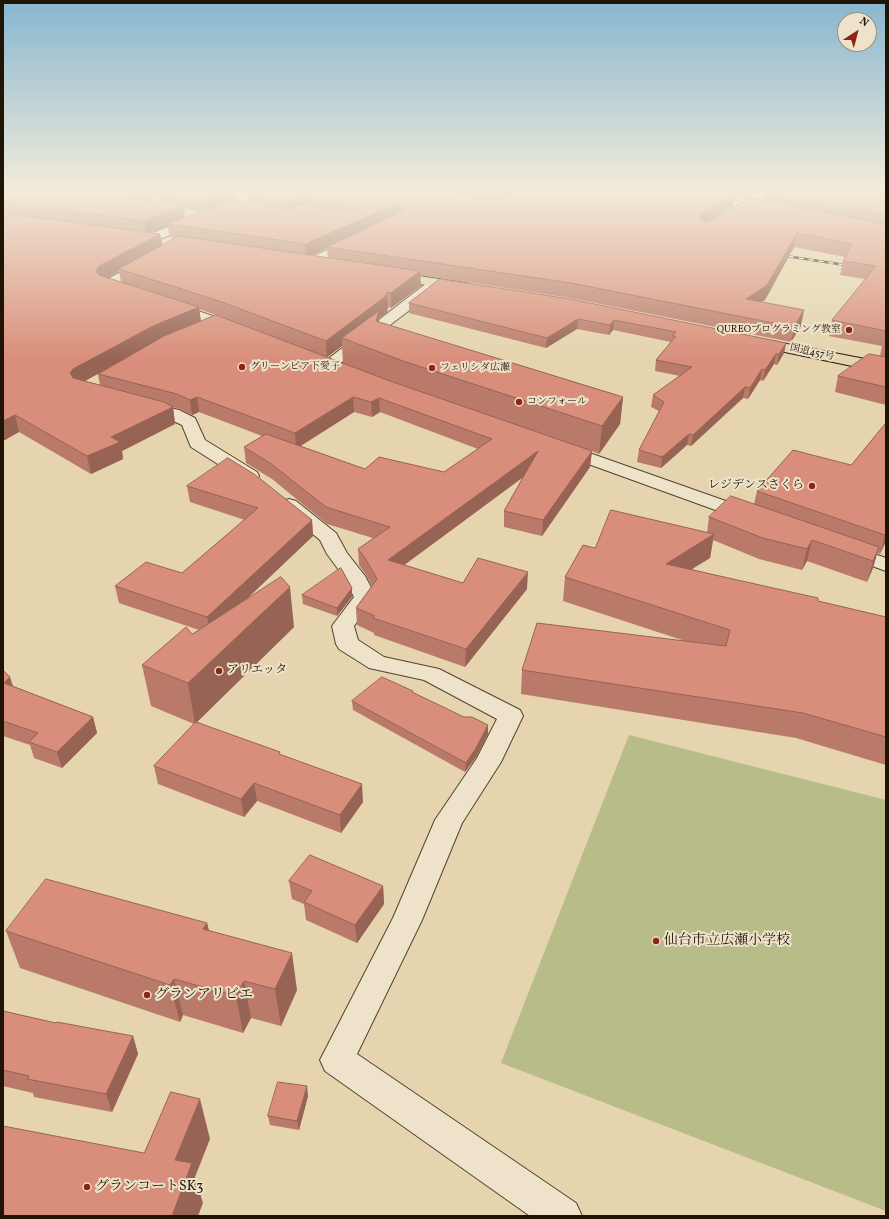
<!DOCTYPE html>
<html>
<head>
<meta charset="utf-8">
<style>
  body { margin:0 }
  #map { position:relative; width:889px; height:1219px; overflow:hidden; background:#e5d4ad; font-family:Vollkorn,serif }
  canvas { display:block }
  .frame { position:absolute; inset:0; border:4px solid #201405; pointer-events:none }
  .north { position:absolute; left:837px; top:12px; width:40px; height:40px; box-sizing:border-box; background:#eee3ca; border:1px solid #9c907b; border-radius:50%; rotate:36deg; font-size:11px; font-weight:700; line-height:16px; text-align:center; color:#201405 }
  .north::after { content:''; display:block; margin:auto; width:14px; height:18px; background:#8f2418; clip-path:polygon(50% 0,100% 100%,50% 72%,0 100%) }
</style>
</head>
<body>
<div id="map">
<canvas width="889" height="1219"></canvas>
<div class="frame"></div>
<div class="north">N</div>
</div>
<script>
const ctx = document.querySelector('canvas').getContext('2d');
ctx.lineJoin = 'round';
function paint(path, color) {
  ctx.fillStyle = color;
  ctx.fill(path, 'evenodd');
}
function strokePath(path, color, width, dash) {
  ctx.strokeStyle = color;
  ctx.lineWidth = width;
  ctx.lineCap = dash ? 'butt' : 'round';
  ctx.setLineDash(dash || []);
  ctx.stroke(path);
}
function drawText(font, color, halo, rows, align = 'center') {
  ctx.font = font + ' Vollkorn,"Noto Serif JP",serif';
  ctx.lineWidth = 4;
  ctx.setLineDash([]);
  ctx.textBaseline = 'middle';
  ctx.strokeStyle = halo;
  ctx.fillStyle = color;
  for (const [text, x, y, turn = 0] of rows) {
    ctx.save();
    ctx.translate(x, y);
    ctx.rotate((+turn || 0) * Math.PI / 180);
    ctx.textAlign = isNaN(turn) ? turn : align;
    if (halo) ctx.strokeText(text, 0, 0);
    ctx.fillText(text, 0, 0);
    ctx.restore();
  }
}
paint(new Path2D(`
  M629,735L886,800V1211L501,1063Z`), '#b7bc88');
const minor = new Path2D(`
  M173,189H187L186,191L152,206L159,208L161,210L159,212C152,214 143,211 136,209L134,207L136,205Z
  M193,189C209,189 245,186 256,200L254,202L150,243H142L140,240L142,237L241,199L198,192Z
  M659,189H680L767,207L771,208L773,210L771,212L767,213L664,192Z
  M354,238L358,239L360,242L358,245L312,267H302L301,264L302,261Z
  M147,258L152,259L153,262L152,265L118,284L130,288L132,291L130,294C122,296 105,292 100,285L102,282Z
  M432,282L437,283L439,286L437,289L334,368L329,370L324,368L321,365L324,362L427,283Z
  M171,302L240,325L242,328L240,331L235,332L230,331L166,309L164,306L166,303Z
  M146,402L179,410L195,418L205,440L257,472L259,476L257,480L250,482L243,480L191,447L182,425L167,418L140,411L138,407L140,403Z
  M564,444L757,512L760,516L757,520L750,522L743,520L558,453L555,449L558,445Z
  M289,499L296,501L336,533L347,553L365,576L376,597L354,626L358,640L384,657L439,669L520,710L523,716L501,762L462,823L422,920L357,1054L576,1203L582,1216H530L325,1071L320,1060L393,918L435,820L477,758L497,719L424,680L369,668L339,649L336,644L332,626L354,597L344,577L327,554L320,540L282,509L279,505L282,501Z
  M848,545L886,558V571L841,555L838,551L841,547Z`);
const trunk = new Path2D(`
  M392,272L465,283L470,284L472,287L470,290L465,291L387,279L385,276L387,273Z
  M756,338L886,363V373L751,345L749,342L751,339Z`);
strokePath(minor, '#51442f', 2);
strokePath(trunk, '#201405', 2);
paint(minor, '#eee3ca');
paint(trunk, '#e5d4ad');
const rail = new Path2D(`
  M779,255L852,266`);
strokePath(rail, '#201405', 2.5);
strokePath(rail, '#eee3ca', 1.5, [5]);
paint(new Path2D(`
  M3,189H764L745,200L733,198L732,208L706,222L761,200L763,191L766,189H886V405L835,392L838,376L880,356L882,346L829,336L832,320L865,279L840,275L843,261L845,257L794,247L765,300L761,302L801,326L791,342L570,298L420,275L421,286L391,308L388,307L387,312L379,318V322L623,397L620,424L599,454L592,451L590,467L542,536L504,527V511L523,477L404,565L463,583L527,589L465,667L374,635V633L357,625L356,608L372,586L366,575L359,565L358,549L373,538L327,524L272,479L246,463L244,447L262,436L199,412L192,415L179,409L173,407L175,424L122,451L123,459L91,474L19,432L3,441ZM234,189L244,191L248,193L249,203L234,200H235ZM156,195L158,202L144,200ZM184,209L199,212L185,217ZM168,226L169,237L175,238L162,245L160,234L150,232ZM327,248L328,258L311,255ZM119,271L121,282L107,278ZM199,309L216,315L201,321ZM342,346L343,363L327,357ZM141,350L98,374L100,385L85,381ZM354,412L372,417L380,412L478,449L444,472L365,469L300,446Z
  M440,279L786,343L784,353L777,365L774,364L763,381L760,380L748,399L743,398L691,446L687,445L661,468L637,462L639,450L659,411L651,407L653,395L680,376L655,371L656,360L671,342L613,330L609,335L577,329L546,348L409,313V303Z
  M886,423V541L880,554L877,553L873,568L867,582L807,561L802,570L759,559L713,540L710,558L691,569L818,601L886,617V765L796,738L521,694L522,670L682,640L563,601L565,577L595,548L707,533L709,517L754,504L757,491L851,465Z
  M187,486L312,520L313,536L247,598L294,627L197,722L281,755L363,802L341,833L257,801L244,817L158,784L154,766L194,724L151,706L142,665L199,630L119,603L115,586L182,573L245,520L190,502Z
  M352,588V597L337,616L303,604L302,595Z
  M3,670L13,686L93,717L97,733L62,768L34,758L30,745L3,736Z
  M413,693L488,734L476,757L465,772L353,710L352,701Z
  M289,881L383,886L384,904L357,943L306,920L304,904L292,899Z
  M207,923L209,930L297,990L281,1026L251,1018L243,1033L183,1015L180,1022L20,968L6,931Z
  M3,1011L56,1023L133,1036L138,1054L112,1112L34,1097L33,1093L3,1086Z
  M308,1096L299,1130L270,1125L268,1116Z`), '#ba7a69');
paint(new Path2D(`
  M138,189H170L156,193V195L135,204L130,194L133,191Z
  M229,189H234L235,200L203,212L201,200Z
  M503,189H529L503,201Z
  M747,189H764L745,200Z
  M306,194L307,207L290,212L289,200Z
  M734,195L732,208L699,226V216L701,213Z
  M399,203L400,216L327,247V248L306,258L305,244Z
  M183,206L185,220L167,224L168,226L146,234L144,221Z
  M797,233L794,247L765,300L743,314L746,299Z
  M160,234L163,247L119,269V271L101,281L96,271L99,266Z
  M420,271L421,286L391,308V293Z
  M387,292L388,307L387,312L379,318L380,335L342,338V346L327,357L326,341Z
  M199,307L201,322L155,342L76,386L70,373L73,369L153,326Z
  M804,310L801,326L791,342L794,327Z
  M578,319L577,329L546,348L547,338Z
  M614,320L613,330L609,335L610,325Z
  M786,343L784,353L777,365L779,354Z
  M776,354L774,364L763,381L765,370Z
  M762,369L760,380L748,399L750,388Z
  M745,387L743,398L691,446L693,435Z
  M197,397L199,412L192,415L190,400Z
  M353,397L354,412L296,449L295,433Z
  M623,397L620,424L599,454L602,426Z
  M379,398L380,412L372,417L371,402Z
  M173,407L175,424L122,451L123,459L91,474L87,456L111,437Z
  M15,415L19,432L3,441V421Z
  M689,434L687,445L661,468L662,457Z
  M538,451L537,467L388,577V560Z
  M592,451L590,467L542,536L543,520Z
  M312,520L313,536L210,634L207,617Z
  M714,534L710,558L663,587L666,564Z
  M886,534V541L880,554L885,535Z
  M812,540L807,561L802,570L807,549Z
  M879,547L873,568L867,582L873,561Z
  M528,572L527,589L465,667L466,649Z
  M290,587L294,627L195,724L188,683Z
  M352,588V597L337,616V608Z
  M10,677L15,693L4,683Z
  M93,717L97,733L62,768L57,752Z
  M488,725V734L476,757L465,772L466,763Z
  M254,783L257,801L244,817L241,799Z
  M362,784L363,802L341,833L340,815Z
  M383,886L384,904L357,943L355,925Z
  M207,923L215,959L203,929Z
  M292,953L297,990L281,1026L275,989Z
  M174,979L183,1015L180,1022L170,985Z
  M244,981L251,1018L243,1033L236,996Z
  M133,1036L138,1054L112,1112L106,1094Z
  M307,1086L308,1096L299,1130L297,1121Z
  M200,1099L210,1139L195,1177L203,1203L198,1216H172L175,1160Z`), '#976355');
const building = new Path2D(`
  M3,189H138L133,191L130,194L133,197L138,199L183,206L144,221L3,202Z
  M165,189H229L201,200L156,193Z
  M254,189H421L486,198L510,196L525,189H704L734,195L701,213L699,216L701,220L707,222L750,198L886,224V331L832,320L876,266L843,261L852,244L797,233L767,285L746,299L804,310L794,327L571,283L327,247L403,211L406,207L399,203L305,244L167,224L232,200L290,209L307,204L347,213L355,208L352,205L306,194L289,200L248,193Z
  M766,189H861L886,193V215L763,191Z
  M3,213L160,234L99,266L96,271L99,275L199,307L153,326L73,369L70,373L73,378L164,402L173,407L111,437L120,442L87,456L15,415L3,421Z
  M179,236L420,271L391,293L387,292L386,296L326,341L222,302L119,269Z
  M440,279L570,299L786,343L779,354H776L765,370L762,369L750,388L745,387L693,435L689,434L662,457L639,450L664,402L653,395L692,367L656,360L676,336H672L676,332L614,320L610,325L578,319L547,338L409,303Z
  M379,311L376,321L623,397L602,426L403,361L342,338Z
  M216,315L390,381L592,451L543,520L504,511L538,451L388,560L463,583L478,558L528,572L466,649L373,618L375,616L356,608L377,579L365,558L358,549L390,527L326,507L270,463L244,447L266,434L365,469L379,457L444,472L492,439L379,398L371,402L353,397L295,433L197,397L190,400L177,394L98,374L164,336Z
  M869,354L886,357V387L838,376Z
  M886,423V534L885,535L757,491L793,450L851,465Z
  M228,458L254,474L312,520L207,617L115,586L146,562L182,573L258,508L187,486Z
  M731,496L879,547L873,561L812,540L807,549L763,538L709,517Z
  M611,510L714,534L666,564L818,598V601L886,617V737L803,713L522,670L537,623L726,646L730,630L565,577L583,545L595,548Z
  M341,568L352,588L337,608L302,595Z
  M281,577L290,587L188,683L142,665L186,627L192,634Z
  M3,670L10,677L4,683L93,717L57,752L29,742L38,733L3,721Z
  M382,677L413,691L412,692L464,717H472L488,725L476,748L466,763L352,701Z
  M196,722L280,752L279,754L362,784L340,815L254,783L241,799L154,766Z
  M310,855L383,886L355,925L304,902L312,891L289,881Z
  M46,879L207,923L203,929L292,953L275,989L244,981L236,996L174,979L170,985L6,931Z
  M3,1011L56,1023L57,1022L133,1036L106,1094L27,1079L29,1076L3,1070Z
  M278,1082L307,1086L297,1121L268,1116Z
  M171,1092L200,1099L175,1160L192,1163L172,1216H3V1126L144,1153Z`);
paint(building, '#d88e7a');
strokePath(building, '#976355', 1);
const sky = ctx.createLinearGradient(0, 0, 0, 360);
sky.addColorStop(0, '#87b6d0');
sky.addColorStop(0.53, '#f3ecda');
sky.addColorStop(1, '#f3ecda00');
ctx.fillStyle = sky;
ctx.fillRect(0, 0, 889, 360);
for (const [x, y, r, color] of [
  [849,330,4,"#8f2418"],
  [242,367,4,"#8f2418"],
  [432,368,4,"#8f2418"],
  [519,402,4,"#8f2418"],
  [812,486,4,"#8f2418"],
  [219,671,4,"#8f2418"],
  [656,941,4,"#8f2418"],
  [147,995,4,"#8f2418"],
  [87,1187,4,"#8f2418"]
]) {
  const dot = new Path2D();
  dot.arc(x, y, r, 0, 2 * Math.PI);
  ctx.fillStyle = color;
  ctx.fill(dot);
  strokePath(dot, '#eee3ca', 1.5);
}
drawText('10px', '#201405', '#eee3ca', [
  ["QUREOプログラミング教室",841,330,"right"],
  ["グリーンピア下愛子",250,367],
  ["フェリシダ広瀬",440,368],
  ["コンフォール",527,402]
], 'left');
drawText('10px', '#201405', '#eee3ca', [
  ["国道457号",812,353,12]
]);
drawText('12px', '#201405', '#eee3ca', [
  ["レジデンスさくら",804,486],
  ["アリエッタ",227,671,"left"]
], 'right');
drawText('14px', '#201405', '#eee3ca', [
  ["仙台市立広瀬小学校",664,941],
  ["グランアリビエ",155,995],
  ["グランコートSK3",95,1187]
], 'left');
</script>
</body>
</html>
